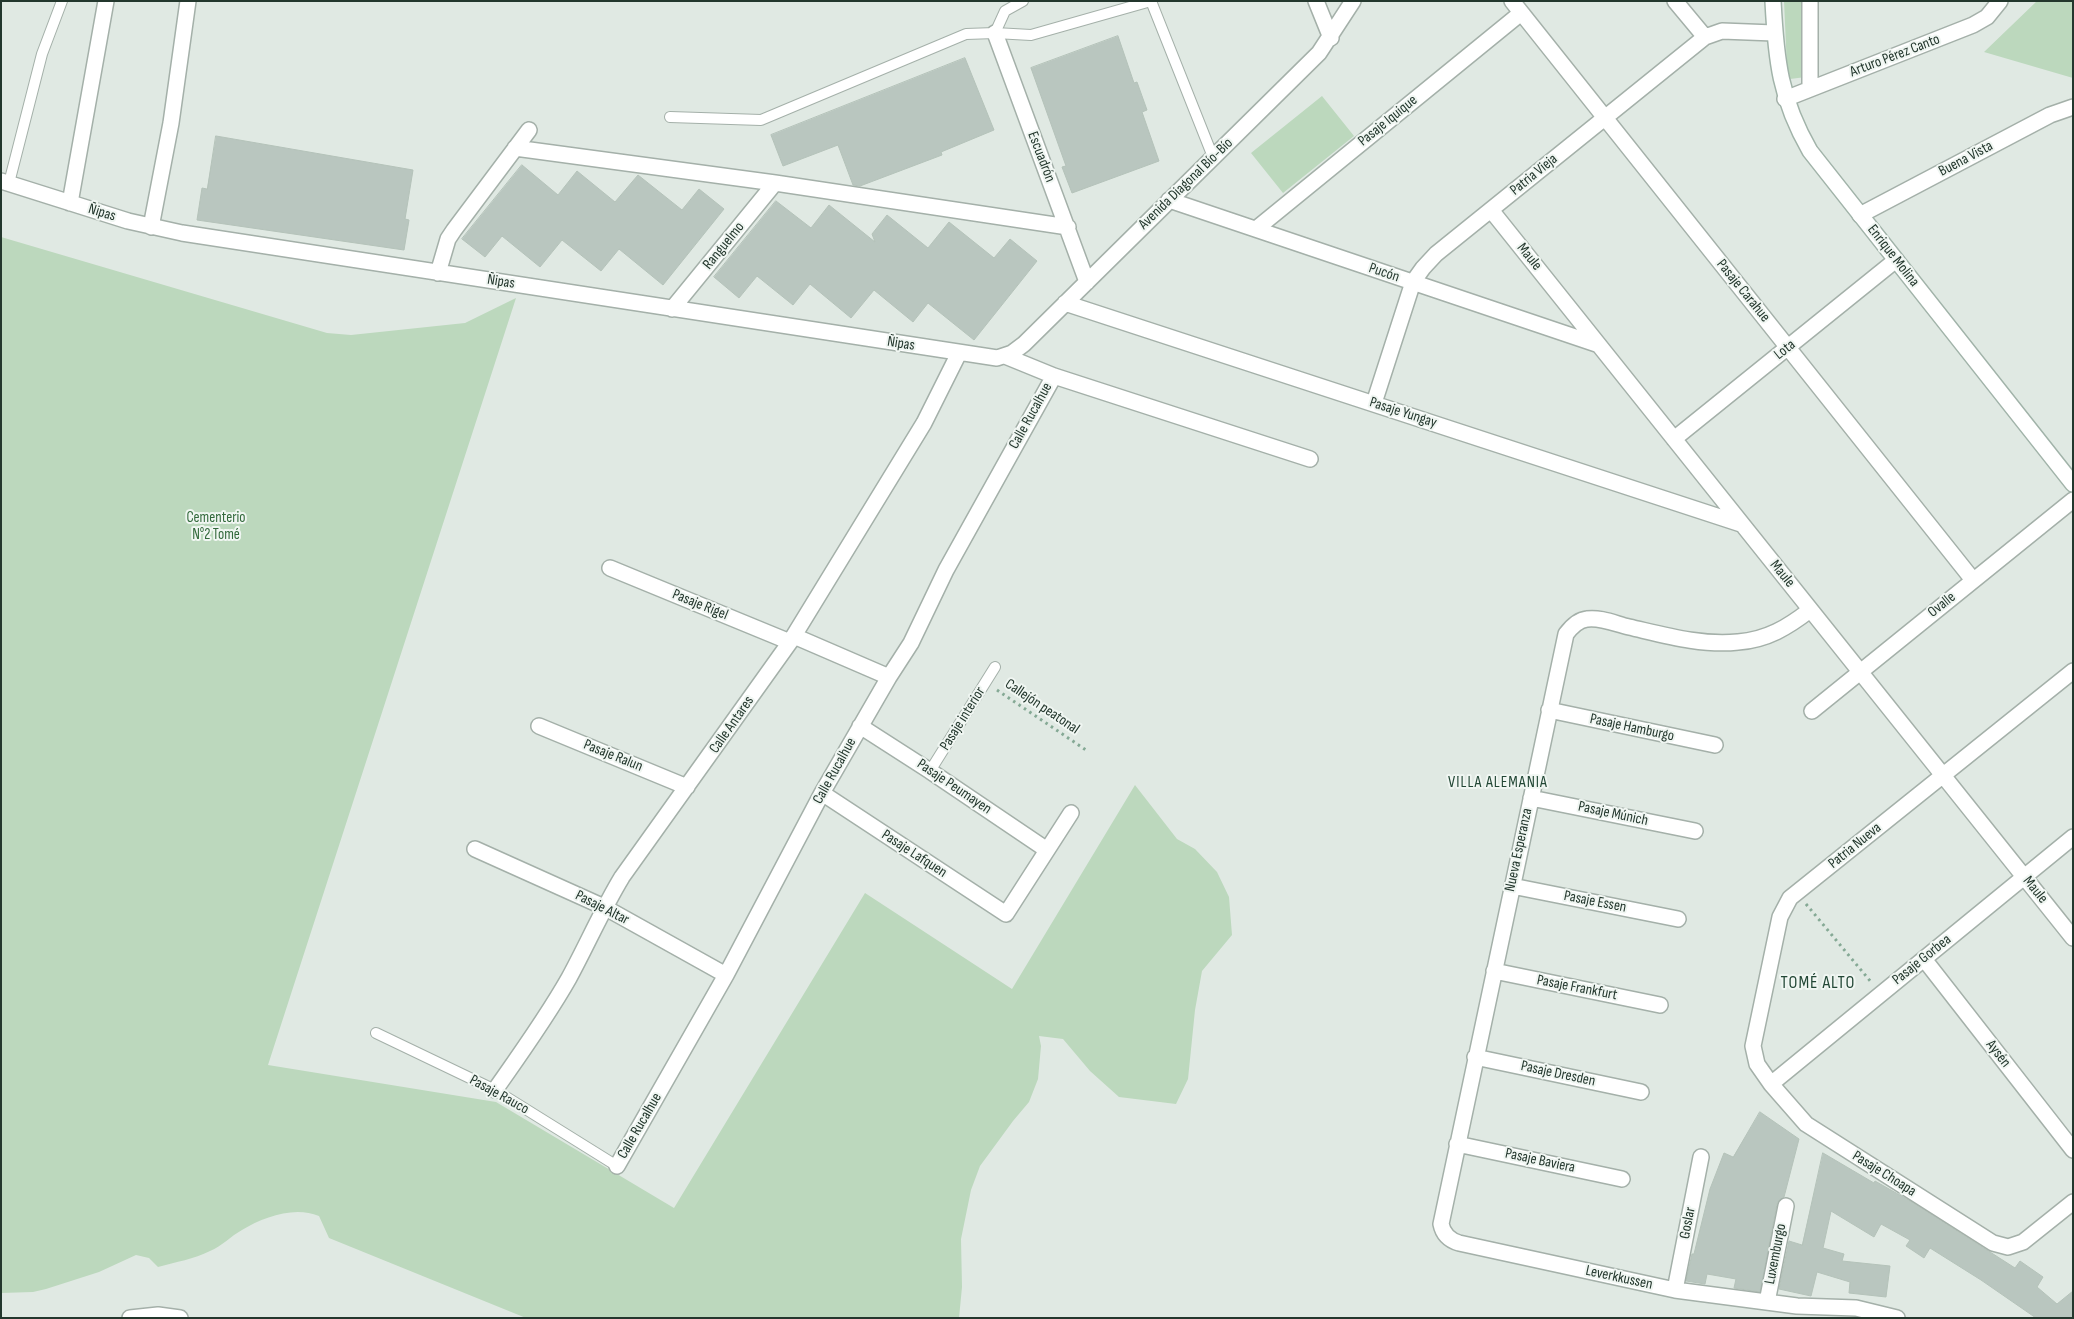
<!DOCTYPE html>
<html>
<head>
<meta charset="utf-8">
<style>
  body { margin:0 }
  #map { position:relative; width:2074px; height:1319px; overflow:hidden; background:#e0e9e3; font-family:"Sofia Sans Condensed",sans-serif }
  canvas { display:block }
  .frame { position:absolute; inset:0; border:2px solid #23372d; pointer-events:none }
</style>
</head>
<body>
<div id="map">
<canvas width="2074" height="1319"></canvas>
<div class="frame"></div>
</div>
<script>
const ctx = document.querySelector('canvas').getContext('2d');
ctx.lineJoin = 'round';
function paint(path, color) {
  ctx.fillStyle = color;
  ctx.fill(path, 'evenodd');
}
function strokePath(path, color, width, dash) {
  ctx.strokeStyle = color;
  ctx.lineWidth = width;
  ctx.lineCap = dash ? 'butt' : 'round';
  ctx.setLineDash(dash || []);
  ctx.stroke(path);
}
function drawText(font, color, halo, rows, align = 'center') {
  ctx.font = font + ' "Sofia Sans Condensed",sans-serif';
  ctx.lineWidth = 4;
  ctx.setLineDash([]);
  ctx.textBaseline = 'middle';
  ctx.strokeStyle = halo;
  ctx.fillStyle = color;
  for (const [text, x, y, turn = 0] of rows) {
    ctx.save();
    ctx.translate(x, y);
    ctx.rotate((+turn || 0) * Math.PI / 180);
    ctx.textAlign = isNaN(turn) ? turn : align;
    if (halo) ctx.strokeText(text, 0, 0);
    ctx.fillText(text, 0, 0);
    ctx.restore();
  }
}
paint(new Path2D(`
  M1784,1H1805L1806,77L1790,79L1787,68Z
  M2037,1H2073V78L1984,52Z
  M1322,96L1354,136L1283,193L1251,153Z
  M1,237L327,333L351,335L465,323L516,298L268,1065L496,1102L674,1208L865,893L1012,989L1135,785L1177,839L1195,849L1217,872L1229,897L1232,935L1202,971L1195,1010L1188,1079L1176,1104L1119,1097L1090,1071L1063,1039L1039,1036L1041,1046L1038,1079L1029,1102L1013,1121L980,1166L971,1190L961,1239L962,1287L959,1318H526L329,1238L319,1216C294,1206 264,1217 242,1230C231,1236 222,1246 210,1251C194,1259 176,1262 158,1267L149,1258L136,1255L99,1272L46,1289L33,1292L1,1293Z`), '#bcd8bd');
const building = new Path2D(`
  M1118,36L1134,83L1137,82L1147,110L1142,112L1159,161L1072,193L1062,167L1066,166L1031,68Z
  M965,58L994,130L941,152L942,155L860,186L853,185L838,145L783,166L771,135Z
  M216,136L413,170L405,219L409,220L404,250L197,220L202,188L207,189Z
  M522,165L558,195L577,171L615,202L638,175L682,210L699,189L724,209L663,285L619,249L601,271L562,240L540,267L502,236L485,257L462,239Z
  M776,201L811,228L829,205L875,242L872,234L887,215L928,248L949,222L994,258L1010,239L1037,261L974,340L928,303L913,322L874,290L851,318L810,284L793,305L757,276L739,298L714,277Z
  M1760,1112L1799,1139L1784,1197L1779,1200L1777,1204L1760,1292L1734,1288L1736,1279L1707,1274L1705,1284L1686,1281L1692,1254H1694L1710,1189L1724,1153L1733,1157Z
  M1823,1153L1874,1183L1875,1181L1912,1202L2015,1268L2020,1261L2043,1277L2037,1287L2057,1304L2073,1291V1318H2036L1981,1280L1930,1248L1924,1258L1906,1246L1910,1240L1881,1224L1874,1237L1831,1211L1823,1248L1844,1254L1842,1261L1890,1266L1886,1297L1849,1293L1850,1282L1817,1272L1811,1296L1779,1289L1789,1241L1802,1245Z`);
paint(building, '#b9c6bf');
strokePath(building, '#b4c2b9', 1);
const lane = new Path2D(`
  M995,33L1005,11L1023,1
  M670,117L761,120L966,34L995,33L1031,35L1151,1L1213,157
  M9,183L42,54L62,1
  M930,771L995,667
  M376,1033L495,1090L617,1166`);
const street = new Path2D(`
  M1316,1L1331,38
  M1512,1L1973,580
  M1675,1L1705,37
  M1810,1V89
  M995,33L1087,282
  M1785,99L1973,25L1987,17L2000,1
  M515,148L775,183L1068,227
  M1,181L128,221L182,233L997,358L1012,353L1024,344L1319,53L1353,1
  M1169,200L1599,345
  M70,203L106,1
  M1491,210L2073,938
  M1860,215L2050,115L2073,107
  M151,227L171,123L188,1
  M1256,229L1521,13
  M438,273L448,239L454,230L529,130
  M1065,303L1741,524
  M672,309L775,183
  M1005,356L1054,376L1310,459
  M1374,403L1413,282L1423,268L1436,254L1705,37L1722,31L1774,33
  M1674,439L1896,260
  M610,568L790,642
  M1810,610C1788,627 1767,640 1738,642C1702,646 1664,635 1629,627C1616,624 1601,617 1587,619C1578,620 1572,626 1566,634L1441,1224C1443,1234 1449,1240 1459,1243L1675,1290L1797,1306L1856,1308L1897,1318
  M794,636L889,677
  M2073,671L1790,898L1780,917L1753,1046L1757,1064L1771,1084L1806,1124L1993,1243L2008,1247L2023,1242L2073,1202
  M1549,710L1715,745
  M1812,711L2073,500
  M539,726L687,787
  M860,726L930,771L1047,850
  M822,793L1006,914L1071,813
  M1531,798L1695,831
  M475,849L604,907L726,975
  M1512,886L1678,919
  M1924,959L2073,1150
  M1494,971L1660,1005
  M1475,1057L1641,1092
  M1771,1084L2073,837
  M495,1090C521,1053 547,1017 569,978C587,945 602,910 622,877L790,642L924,423L959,353
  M1457,1144L1622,1179
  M617,1166L726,975L822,793L889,677L911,643L946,570L1054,376
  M1675,1290L1701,1157
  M1767,1302L1786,1206
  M130,1318L158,1315L180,1318`);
const secondary = new Path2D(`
  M1773,1C1776,60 1780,99 1810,151L2073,484`);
strokePath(lane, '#a4b0a9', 12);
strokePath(street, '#a4b0a9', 18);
strokePath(secondary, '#a1b3a9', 18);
strokePath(new Path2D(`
  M997,690L1086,750
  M1806,904L1871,982`), '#85a995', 3, [2.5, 4]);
strokePath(lane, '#fff', 10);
strokePath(street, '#fff', 15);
strokePath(secondary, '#fff', 15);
drawText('15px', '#23372d', '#f0f6f2', [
  ["Arturo Pérez Canto",1895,56,-21],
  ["Pasaje Iquique",1388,121,-39],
  ["Escuadrón",1041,157,69],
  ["Buena Vista",1966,159,-28],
  ["Patria Vieja",1534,175,-39],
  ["Avenida Diagonal Bío-Bío",1186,184,-44],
  ["Ñipas",102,213,17],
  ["Ranguelmo",724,246,-51],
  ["Enrique Molina",1893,256,52],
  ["Maule",1529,257,51],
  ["Pucón",1384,273,19],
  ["Ñipas",501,282,9],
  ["Pasaje Carahue",1743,291,51],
  ["Ñipas",901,344,9],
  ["Lota",1785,350,-39],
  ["Pasaje Yungay",1403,413,18],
  ["Calle Rucalhue",1031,416,-61],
  ["Maule",1782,574,51],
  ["Pasaje Rigel",700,605,22],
  ["Ovalle",1942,605,-39],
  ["Callejón peatonal",1042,707,34],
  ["Pasaje interior",963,719,-58],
  ["Calle Antares",732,725,-55],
  ["Pasaje Hamburgo",1632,728,12],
  ["Pasaje Ralun",613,756,22],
  ["Calle Rucalhue",835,771,-61],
  ["Pasaje Peumayen",954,787,34],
  ["Pasaje Múnich",1613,814,12],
  ["Patria Nueva",1855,846,-39],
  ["Nueva Esperanza",1519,850,-78],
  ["Pasaje Lafquen",914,854,33],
  ["Maule",2035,890,51],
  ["Pasaje Essen",1595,902,11],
  ["Pasaje Altar",602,908,27],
  ["Pasaje Gorbea",1922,960,-39],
  ["Pasaje Frankfurt",1577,988,11],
  ["Aysén",1998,1054,52],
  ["Pasaje Dresden",1558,1074,12],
  ["Pasaje Rauco",499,1095,29],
  ["Calle Rucalhue",640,1126,-60],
  ["Pasaje Baviera",1540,1161,12],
  ["Pasaje Choapa",1884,1174,32],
  ["Goslar",1688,1223,-79],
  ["Luxemburgo",1776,1254,-79],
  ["Leverkkussen",1619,1278,12]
]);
drawText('15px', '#32693b', '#f0f6f2', [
  ["Cementerio",216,518],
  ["N°2 Tomé",216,535]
]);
ctx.letterSpacing = '1px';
drawText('16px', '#224735', '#f0f6f2', [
  ["VILLA ALEMANIA",1498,783]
]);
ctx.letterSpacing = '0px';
ctx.letterSpacing = '1px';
drawText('18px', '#224735', '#f0f6f2', [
  ["TOMÉ ALTO",1818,983]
]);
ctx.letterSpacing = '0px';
</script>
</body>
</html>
